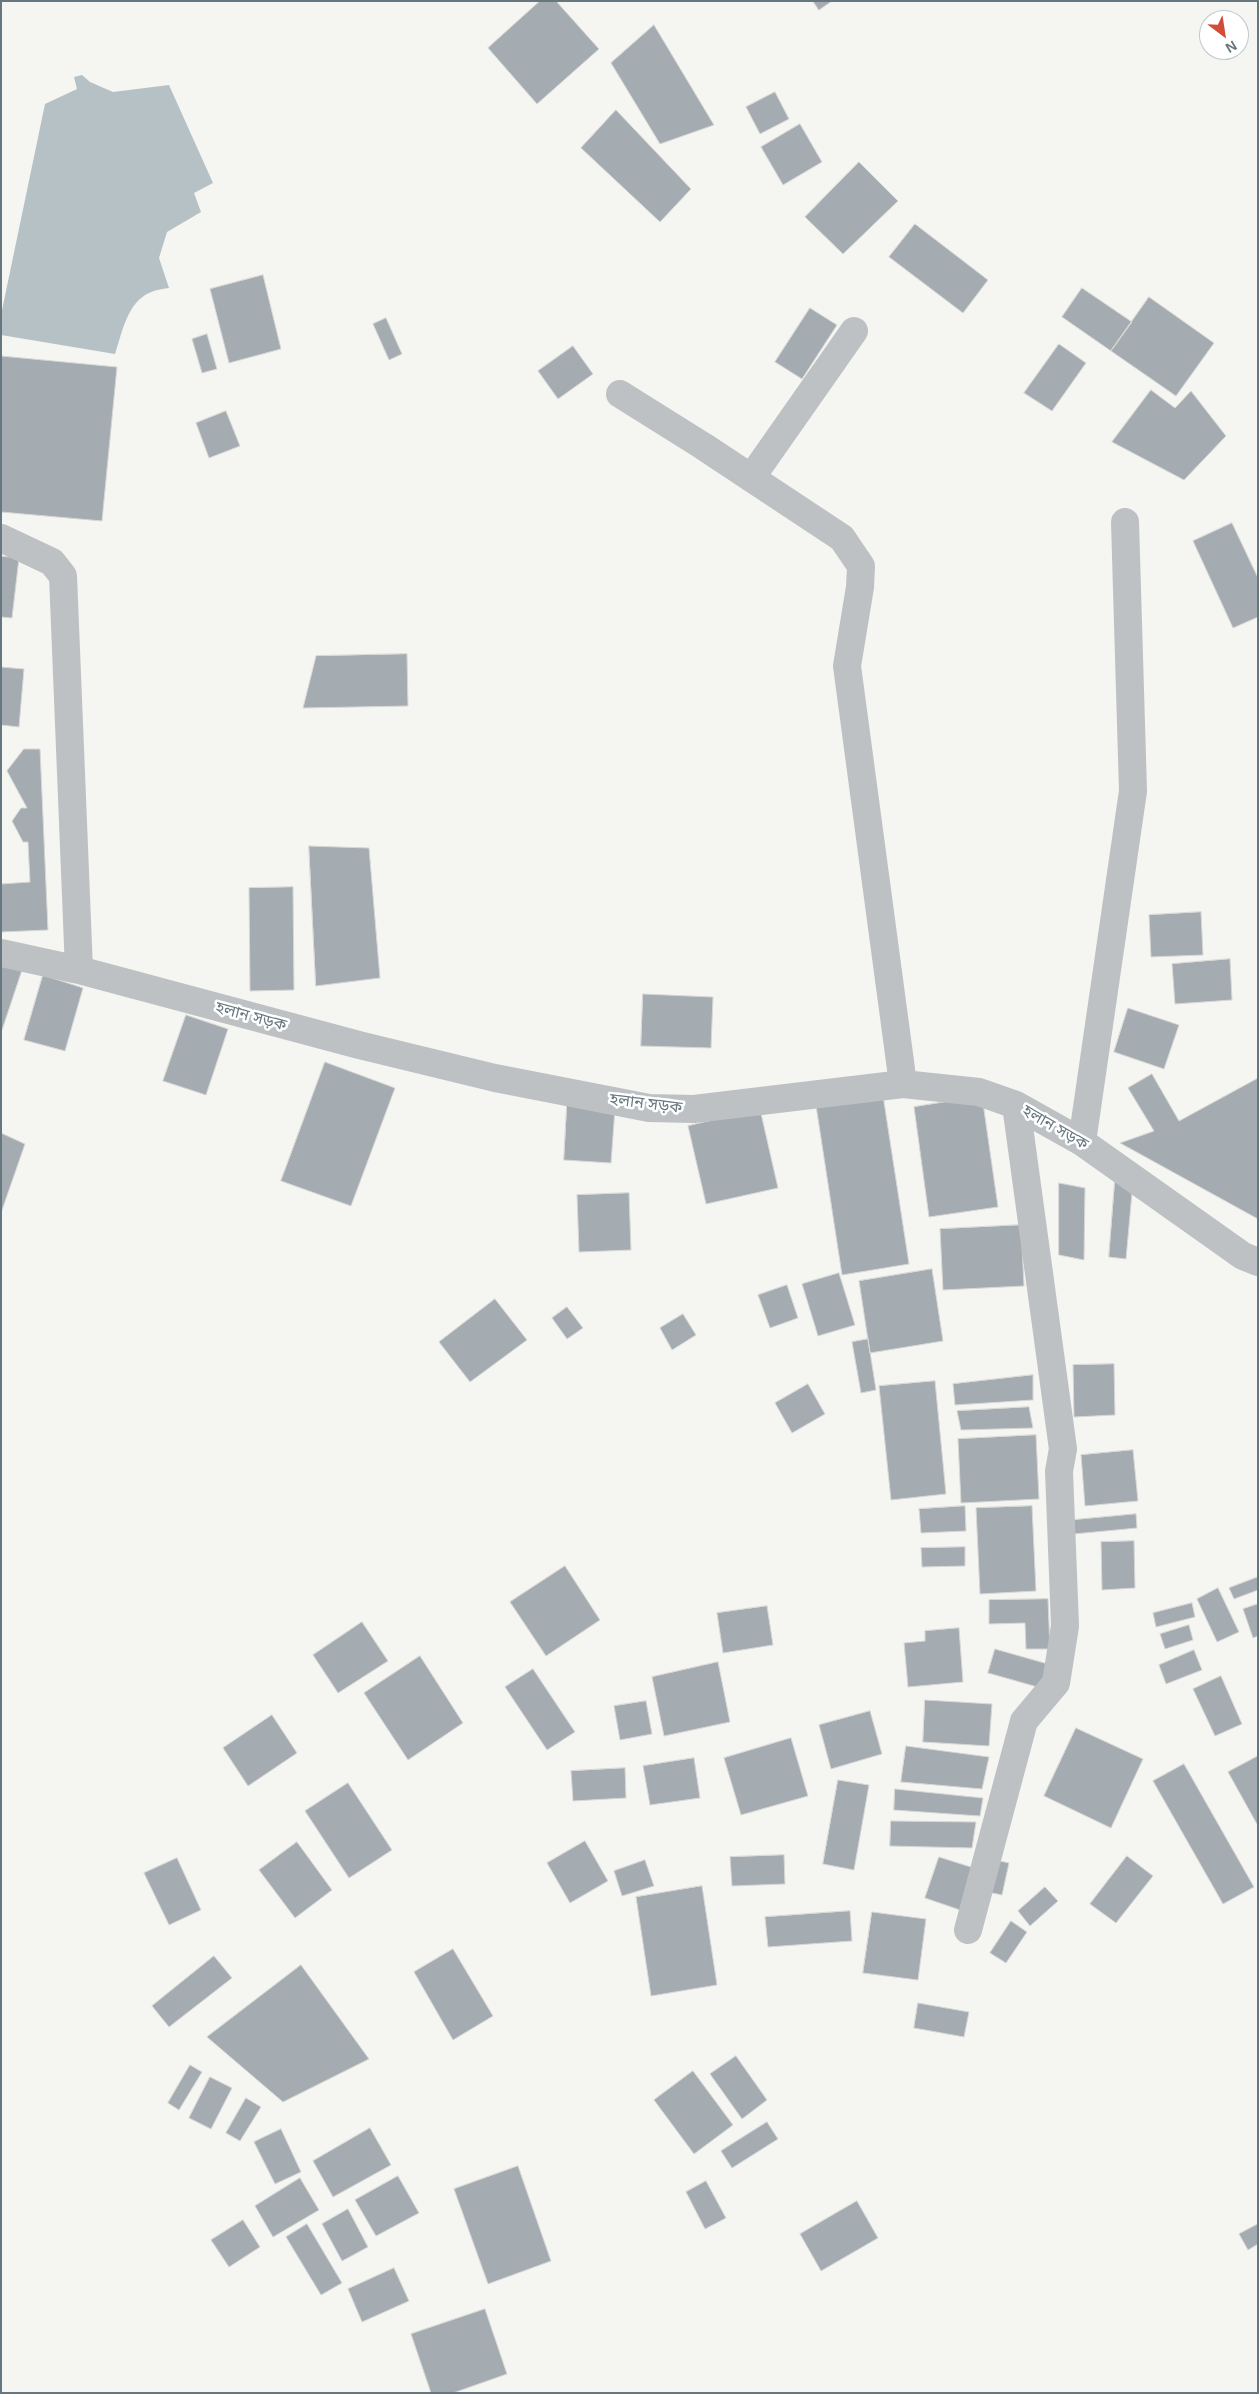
<!DOCTYPE html>
<html>
<head>
<meta charset="utf-8">
<style>
  body { margin:0 }
  #map { position:relative; width:1259px; height:2394px; overflow:hidden; background:#f5f5f2; font-family:Arial,sans-serif }
  canvas { display:block }
  .frame { position:absolute; inset:0; border:2px solid #677780; pointer-events:none }
  .north { position:absolute; left:1199px; top:10px; width:50px; height:50px; box-sizing:border-box; background:#fff; border:1px solid #c2c9cc; border-radius:50%; rotate:149deg; font-size:14px; font-weight:700; line-height:20px; text-align:center; color:#677780 }
  .north::after { content:''; display:block; margin:auto; width:18px; height:22px; background:#d14d37; clip-path:polygon(50% 0,100% 100%,50% 72%,0 100%) }
</style>
</head>
<body>
<div id="map">
<canvas width="1259" height="2394"></canvas>
<div class="frame"></div>
<div class="north">N</div>
</div>
<script>
const ctx = document.querySelector('canvas').getContext('2d');
ctx.lineJoin = 'round';
function paint(path, color) {
  ctx.fillStyle = color;
  ctx.fill(path, 'evenodd');
}
function strokePath(path, color, width, dash) {
  ctx.strokeStyle = color;
  ctx.lineWidth = width;
  ctx.lineCap = dash ? 'butt' : 'round';
  ctx.setLineDash(dash || []);
  ctx.stroke(path);
}
function drawText(font, color, halo, rows, align = 'center') {
  ctx.font = font + ' Arial,"Noto Sans Bengali",sans-serif';
  ctx.lineWidth = 5;
  ctx.setLineDash([]);
  ctx.textBaseline = 'middle';
  ctx.strokeStyle = halo;
  ctx.fillStyle = color;
  for (const [text, x, y, turn = 0] of rows) {
    ctx.save();
    ctx.translate(x, y);
    ctx.rotate((+turn || 0) * Math.PI / 180);
    ctx.textAlign = isNaN(turn) ? turn : align;
    if (halo) ctx.strokeText(text, 0, 0);
    ctx.fillText(text, 0, 0);
    ctx.restore();
  }
}
paint(new Path2D(`
  M82,75L90,82L113,92L169,85L213,183L194,193L201,212L167,232L159,258L169,288C162,289 155,290 149,293C127,303 122,333 115,354L1,335V315L45,104L77,89L74,77Z`), '#b5c1c4');
const building = new Path2D(`
  M540,1H556L599,49L537,104L488,48Z
  M813,1H832L819,10Z
  M654,25L714,125L660,144L611,63Z
  M775,92L789,119L760,134L746,107Z
  M616,110L691,189L660,222L581,148Z
  M800,124L822,162L783,185L761,147Z
  M859,162L898,201L843,254L805,217Z
  M915,224L988,280L963,313L889,257Z
  M263,275L281,349L229,363L210,289Z
  M1082,288L1132,322L1111,351L1062,317Z
  M1149,297L1214,343L1176,396L1111,351Z
  M810,308L837,325L802,379L775,362Z
  M386,318L402,354L389,360L373,324Z
  M207,334L217,369L202,373L192,339Z
  M1059,344L1086,363L1052,411L1024,393Z
  M573,346L593,374L558,399L538,371Z
  M1,356L117,367L102,521L1,512Z
  M1151,390L1175,408L1191,391L1226,436L1184,480L1112,442Z
  M226,411L240,446L209,458L196,423Z
  M1232,523L1258,578V617L1233,628L1193,541Z
  M1,556L19,558L12,618L1,617Z
  M407,654L408,706L303,708L316,656Z
  M1,667L24,669L19,727L1,725Z
  M24,749H40L48,930L1,932V884L30,882L28,842H23L12,821L21,808H27L7,771Z
  M309,846L369,848L380,978L316,986Z
  M293,887L294,990L250,991L249,888Z
  M1201,912L1203,955L1151,957L1149,915Z
  M1230,959L1232,1000L1175,1004L1172,964Z
  M1,960L23,967L1,1033Z
  M43,975L83,988L65,1051L24,1040Z
  M643,994L713,997L711,1048L641,1046Z
  M1128,1008L1179,1025L1164,1069L1114,1052Z
  M186,1015L228,1029L206,1095L163,1081Z
  M325,1062L395,1088L351,1206L281,1181Z
  M1152,1074L1179,1121L1258,1078V1219L1120,1143L1154,1131L1128,1088Z
  M882,1089L909,1264L842,1275L815,1099Z
  M982,1096L998,1207L929,1217L914,1107Z
  M567,1105L615,1109L611,1163L564,1160Z
  M760,1109L778,1188L706,1204L688,1126Z
  M1,1133L25,1144L1,1213Z
  M1115,1180L1133,1182L1126,1259L1109,1257Z
  M1059,1183L1085,1188L1084,1260L1059,1255Z
  M629,1193L631,1250L579,1252L577,1195Z
  M1021,1225L1024,1286L943,1290L940,1229Z
  M932,1269L943,1341L870,1353L859,1281Z
  M839,1273L855,1325L818,1336L802,1284Z
  M787,1285L798,1318L770,1328L758,1295Z
  M495,1299L527,1340L470,1382L439,1342Z
  M567,1307L583,1328L567,1339L552,1318Z
  M683,1314L696,1335L672,1350L660,1328Z
  M868,1339L876,1390L861,1393L852,1342Z
  M1114,1364L1115,1415L1074,1417L1073,1365Z
  M1033,1375V1400L955,1405L953,1384Z
  M935,1381L946,1494L891,1500L879,1386Z
  M808,1384L825,1414L792,1433L775,1403Z
  M1029,1407L1033,1428L961,1430L957,1411Z
  M1036,1435L1039,1499L961,1503L958,1439Z
  M1133,1450L1138,1501L1085,1506L1081,1455Z
  M965,1506L966,1531L921,1533L919,1509Z
  M1032,1506L1036,1591L980,1594L976,1508Z
  M1136,1514L1137,1528L1074,1534L1073,1520Z
  M1134,1541L1135,1588L1102,1590L1101,1542Z
  M965,1547V1566L922,1567L921,1548Z
  M565,1566L600,1620L546,1656L510,1602Z
  M1258,1577V1590L1234,1599L1229,1588Z
  M1218,1588L1239,1632L1217,1642L1197,1599Z
  M1048,1599L1050,1649H1026L1025,1623L989,1624V1600Z
  M1192,1603L1195,1617L1156,1627L1153,1613Z
  M1258,1604V1636L1253,1638L1243,1609Z
  M767,1606L773,1645L723,1653L717,1613Z
  M362,1622L388,1661L338,1693L313,1655Z
  M1189,1625L1193,1640L1165,1649L1160,1634Z
  M959,1628L963,1682L908,1687L904,1643L925,1641V1631Z
  M995,1649L1048,1664L1041,1688L988,1673Z
  M1194,1650L1202,1670L1166,1684L1159,1665Z
  M420,1656L463,1723L408,1760L364,1693Z
  M718,1662L730,1722L664,1736L652,1677Z
  M533,1669L575,1732L547,1750L505,1687Z
  M1221,1676L1242,1724L1215,1736L1193,1689Z
  M925,1700L992,1704L989,1746L923,1742Z
  M646,1701L652,1734L620,1740L614,1706Z
  M870,1711L882,1754L831,1769L819,1725Z
  M272,1715L297,1753L248,1786L223,1748Z
  M1076,1728L1143,1759L1111,1828L1044,1796Z
  M791,1738L808,1796L741,1815L724,1758Z
  M906,1746L989,1757L982,1789L901,1782Z
  M1258,1756V1826L1228,1772Z
  M694,1758L700,1798L650,1805L643,1766Z
  M1184,1764L1254,1887L1223,1904L1153,1781Z
  M625,1768L626,1798L573,1801L571,1771Z
  M838,1780L869,1785L854,1870L823,1864Z
  M348,1783L392,1850L349,1878L305,1811Z
  M895,1789L983,1798L980,1816L894,1810Z
  M891,1821L976,1822L972,1848L890,1846Z
  M585,1841L608,1881L570,1903L547,1863Z
  M297,1842L332,1890L295,1918L259,1870Z
  M784,1855L785,1884L732,1886L730,1857Z
  M1127,1856L1153,1876L1116,1923L1090,1904Z
  M939,1857L974,1868L960,1910L925,1898Z
  M177,1858L201,1910L169,1925L144,1873Z
  M991,1859L1009,1863L1002,1895L983,1891Z
  M645,1860L654,1886L622,1896L614,1871Z
  M702,1886L717,1985L651,1996L636,1897Z
  M1045,1887L1058,1901L1030,1926L1018,1911Z
  M850,1911L852,1941L768,1947L765,1917Z
  M872,1912L926,1919L918,1980L863,1973Z
  M1011,1921L1027,1932L1006,1963L990,1953Z
  M453,1949L493,2016L453,2040L414,1972Z
  M214,1956L232,1978L169,2027L152,2006Z
  M301,1965L369,2059L283,2102L207,2037Z
  M918,2003L969,2012L964,2037L914,2028Z
  M736,2056L767,2100L742,2119L710,2074Z
  M190,2065L202,2072L179,2110L168,2103Z
  M693,2071L733,2125L694,2154L654,2100Z
  M210,2077L232,2088L211,2129L189,2118Z
  M246,2098L261,2107L240,2141L226,2133Z
  M767,2122L778,2139L732,2168L721,2151Z
  M370,2128L391,2165L333,2197L313,2161Z
  M281,2129L301,2172L275,2184L254,2142Z
  M518,2166L551,2261L488,2284L454,2189Z
  M398,2176L419,2213L376,2236L355,2200Z
  M300,2178L319,2210L273,2237L255,2206Z
  M706,2181L726,2218L705,2229L686,2192Z
  M857,2201L878,2238L821,2271L800,2234Z
  M348,2209L368,2247L342,2261L322,2224Z
  M243,2220L260,2247L229,2267L211,2240Z
  M307,2224L342,2283L321,2295L286,2237Z
  M1258,2224V2244L1248,2250L1239,2234Z
  M394,2268L409,2301L362,2322L348,2289Z
  M485,2309L507,2374L453,2393H431L411,2334Z`);
paint(building, '#a5acb1');
strokePath(building, '#d7d7d5', 1);
strokePath(new Path2D(`
  M620,394L703,446L842,538L861,566L860,587L847,666L903,1084
  M751,478L854,331
  M1,538L52,562L63,576L79,970
  M1,953L79,970L359,1045L495,1078L649,1108L694,1109L903,1084L979,1092L1016,1105L1082,1142L1243,1256L1258,1262
  M1082,1142L1133,791L1125,522
  M968,1930L1024,1721L1056,1683L1065,1626L1059,1471L1063,1449L1016,1105`), '#bdc1c4', 28);
drawText('16px', '#677780', '#fff', [
  ["হলান সড়ক",251,1017,15],
  ["হলান সড়ক",646,1104,7],
  ["হলান সড়ক",1055,1128,30]
]);
</script>
</body>
</html>
